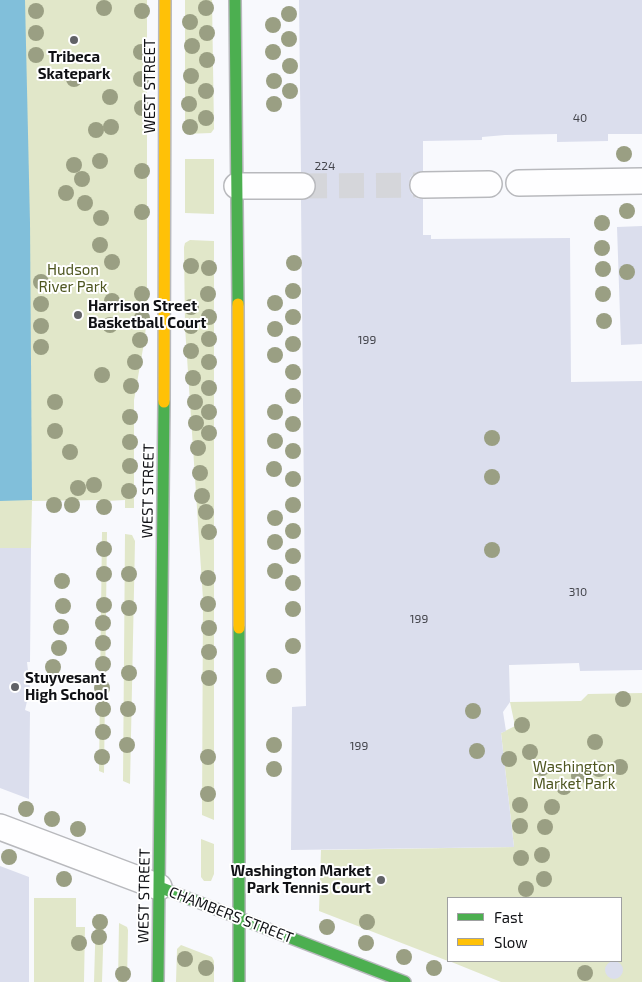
<!DOCTYPE html>
<html>
<head>
<meta charset="utf-8">
<style>
  body { margin:0 }
  #map { position:relative; width:642px; height:982px; overflow:hidden; background:#f8f9fd; font-family:"Exo 2",sans-serif }
  canvas { display:block }
  .legend { position:absolute; left:447px; top:897px; width:175px; height:65px; box-sizing:border-box; background:#fff; border:1px solid #9fa0a1; margin:0; padding:6px 9px; list-style:none; font-size:15px; color:#101115 }
  .legend li { display:flex; align-items:center; gap:10px; height:25px }
  .legend b { width:25px; border:1px solid #9fa0a1 }
</style>
</head>
<body>
<div id="map">
<canvas width="642" height="982"></canvas>
<ul class="legend">
<li><b style="height:6px;background:#4caf50"></b>Fast</li>
<li><b style="height:6px;background:#ffc107"></b>Slow</li>
</ul>
</div>
<script>
const ctx = document.querySelector('canvas').getContext('2d');
ctx.lineJoin = 'round';
function paint(path, color) {
  ctx.fillStyle = color;
  ctx.fill(path, 'evenodd');
}
function strokePath(path, color, width, dash) {
  ctx.strokeStyle = color;
  ctx.lineWidth = width;
  ctx.lineCap = dash ? 'butt' : 'round';
  ctx.setLineDash(dash || []);
  ctx.stroke(path);
}
function drawText(font, color, halo, rows, align = 'center') {
  ctx.font = font + ' "Exo 2",sans-serif';
  ctx.lineWidth = 4;
  ctx.setLineDash([]);
  ctx.textBaseline = 'middle';
  ctx.strokeStyle = halo;
  ctx.fillStyle = color;
  for (const [text, x, y, turn = 0] of rows) {
    ctx.save();
    ctx.translate(x, y);
    ctx.rotate((+turn || 0) * Math.PI / 180);
    ctx.textAlign = isNaN(turn) ? turn : align;
    if (halo) ctx.strokeText(text, 0, 0);
    ctx.fillText(text, 0, 0);
    ctx.restore();
  }
}
paint(new Path2D(`
  M0,0H147V310L145,337L134,400V508H125V500L107,501V513H102L101,500L32,501L31,548H0Z
  M185,0H212L214,129L211,133L185,134Z
  M185,159H214V214L185,213Z
  M190,240L214,241V820L202,815L203,599L185,327L184,247L185,243Z
  M102,532H107L104,773L99,771Z
  M125,534L132,535L135,541L130,784L123,781Z
  M642,693V982H501L449,961H621V898H448V961L319,911L321,850L514,847L501,733L515,726L510,702L581,701L588,694Z
  M201,839L214,844V874L211,881H204L201,877Z
  M34,898H76V927H85L84,982H34Z
  M96,914L104,917L102,982H94Z
  M119,923L127,927L128,930L127,982H118Z
  M181,945L212,957L214,961V982H176L177,949Z`), '#e1e7c9');
paint(new Path2D(`
  M0,0H25L30,223L32,500L0,501Z`), '#81bfda');
paint(new Path2D(`
  M299,0H642V134H608V141L557,142V134L505,135L482,137V140L423,141V171L415,173L410,178L409,185L411,193L416,198L423,199V235H431V239L570,238L571,382L642,381V670L580,671L579,663L509,665L510,702L503,712L506,731L501,733L514,847L291,850L292,707L306,706L301,200L310,198L315,193L316,186L315,179L310,174L301,172Z
  M642,226V344L621,345L617,227Z
  M0,548H31L30,662H27L30,688L25,710L30,712L29,799L0,788Z
  M0,866L29,877V982H0Z
  M605 970a9 9 0 1 1 18 0a9 9 0 1 1-18 0Z`), '#dbdeed');
strokePath(new Path2D(`
  M302,186L423,185`), '#d5d6da', 25, [25, 12]);
const street = new Path2D(`
  M519,183L642,181
  M423,185L489,184
  M237,186H302
  M0,827L159,887`);
const fast = new Path2D(`
  M235,0L238,304
  M159,887L405,982
  M158,982L164,402
  M239,982V628`);
const slow = new Path2D(`
  M238,304L239,628
  M164,402L165,0`);
strokePath(street, '#b8b9bd', 28);
strokePath(fast, '#b8b9bd', 14);
strokePath(slow, '#b8b9bd', 14);
strokePath(street, '#fefeff', 25);
strokePath(fast, '#4caf50', 11);
strokePath(slow, '#ffc107', 11);
ctx.fillStyle = '#9a9f83';
for (const [x, y] of [
  [104,8],
  [206,8],
  [36,11],
  [142,11],
  [289,14],
  [190,22],
  [273,25],
  [36,33],
  [207,33],
  [289,39],
  [192,46],
  [141,52],
  [273,52],
  [36,55],
  [207,60],
  [290,66],
  [191,76],
  [74,79],
  [141,79],
  [274,81],
  [206,91],
  [290,91],
  [110,97],
  [189,104],
  [274,104],
  [142,108],
  [206,118],
  [111,127],
  [190,127],
  [96,130],
  [624,154],
  [100,161],
  [74,165],
  [142,171],
  [82,179],
  [66,193],
  [85,203],
  [627,211],
  [142,212],
  [101,218],
  [602,223],
  [100,245],
  [602,248],
  [112,262],
  [294,263],
  [191,266],
  [209,268],
  [603,269],
  [627,272],
  [41,282],
  [293,291],
  [142,294],
  [208,294],
  [603,294],
  [112,301],
  [275,303],
  [41,304],
  [191,307],
  [209,317],
  [293,317],
  [142,318],
  [604,321],
  [110,325],
  [41,326],
  [191,326],
  [275,329],
  [209,339],
  [140,340],
  [293,344],
  [41,347],
  [191,351],
  [275,355],
  [135,362],
  [209,362],
  [293,372],
  [102,375],
  [193,378],
  [131,386],
  [209,388],
  [293,396],
  [55,402],
  [195,402],
  [209,412],
  [275,412],
  [130,417],
  [196,423],
  [293,424],
  [55,431],
  [209,433],
  [492,438],
  [275,441],
  [130,442],
  [198,448],
  [293,451],
  [70,452],
  [130,466],
  [274,469],
  [200,473],
  [492,477],
  [293,479],
  [94,485],
  [78,488],
  [129,491],
  [202,496],
  [54,505],
  [72,505],
  [293,505],
  [104,507],
  [206,512],
  [275,518],
  [293,531],
  [209,532],
  [275,542],
  [104,549],
  [492,550],
  [293,556],
  [275,571],
  [104,574],
  [129,574],
  [208,578],
  [62,581],
  [293,583],
  [208,604],
  [104,605],
  [63,606],
  [129,608],
  [293,609],
  [103,623],
  [61,627],
  [209,628],
  [103,643],
  [293,646],
  [59,648],
  [209,652],
  [103,664],
  [53,667],
  [129,673],
  [274,676],
  [209,678],
  [102,688],
  [623,699],
  [103,709],
  [128,709],
  [473,711],
  [522,725],
  [103,732],
  [595,742],
  [127,745],
  [274,745],
  [477,751],
  [530,752],
  [102,757],
  [208,757],
  [509,759],
  [620,767],
  [542,768],
  [274,769],
  [599,769],
  [579,776],
  [564,787],
  [208,794],
  [520,805],
  [552,807],
  [26,809],
  [52,819],
  [520,826],
  [545,827],
  [78,829],
  [542,855],
  [9,857],
  [521,858],
  [64,879],
  [544,879],
  [526,889],
  [100,922],
  [367,922],
  [327,927],
  [99,937],
  [79,943],
  [366,943],
  [404,957],
  [185,959],
  [206,968],
  [434,968],
  [585,973],
  [123,974]
]) {
  ctx.beginPath();
  ctx.arc(x, y, 8, 0, 2 * Math.PI);
  ctx.fill();
}
for (const [x, y, r, color] of [
  [74,40,5,"#616266"],
  [78,315,5,"#616266"],
  [15,687,5,"#616266"],
  [381,880,5,"#616266"]
]) {
  const dot = new Path2D();
  dot.arc(x, y, r, 0, 2 * Math.PI);
  ctx.fillStyle = color;
  ctx.fill(dot);
  strokePath(dot, '#fff', 2);
}
drawText('12px', '#43444b', null, [
  ["40",580,118],
  ["224",325,166],
  ["199",367,340],
  ["310",578,592],
  ["199",419,619],
  ["199",359,746]
]);
drawText('bold 15px', '#101115', '#fff', [
  ["Tribeca",74,57,"center"],
  ["Skatepark",74,74,"center"],
  ["Harrison Street",88,306],
  ["Basketball Court",88,323],
  ["Stuyvesant",25,678],
  ["High School",25,695],
  ["Washington Market",371,871,"right"],
  ["Park Tennis Court",371,888,"right"]
], 'left');
drawText('15px', '#101115', '#fff', [
  ["WEST STREET",150,86,-90],
  ["WEST STREET",148,491,-89],
  ["WEST STREET",144,896,-89],
  ["CHAMBERS STREET",231,915,21]
]);
drawText('15px', '#4e5620', '#fff', [
  ["Hudson",73,270],
  ["River Park",73,287],
  ["Washington",574,767],
  ["Market Park",574,784]
]);
</script>
</body>
</html>
